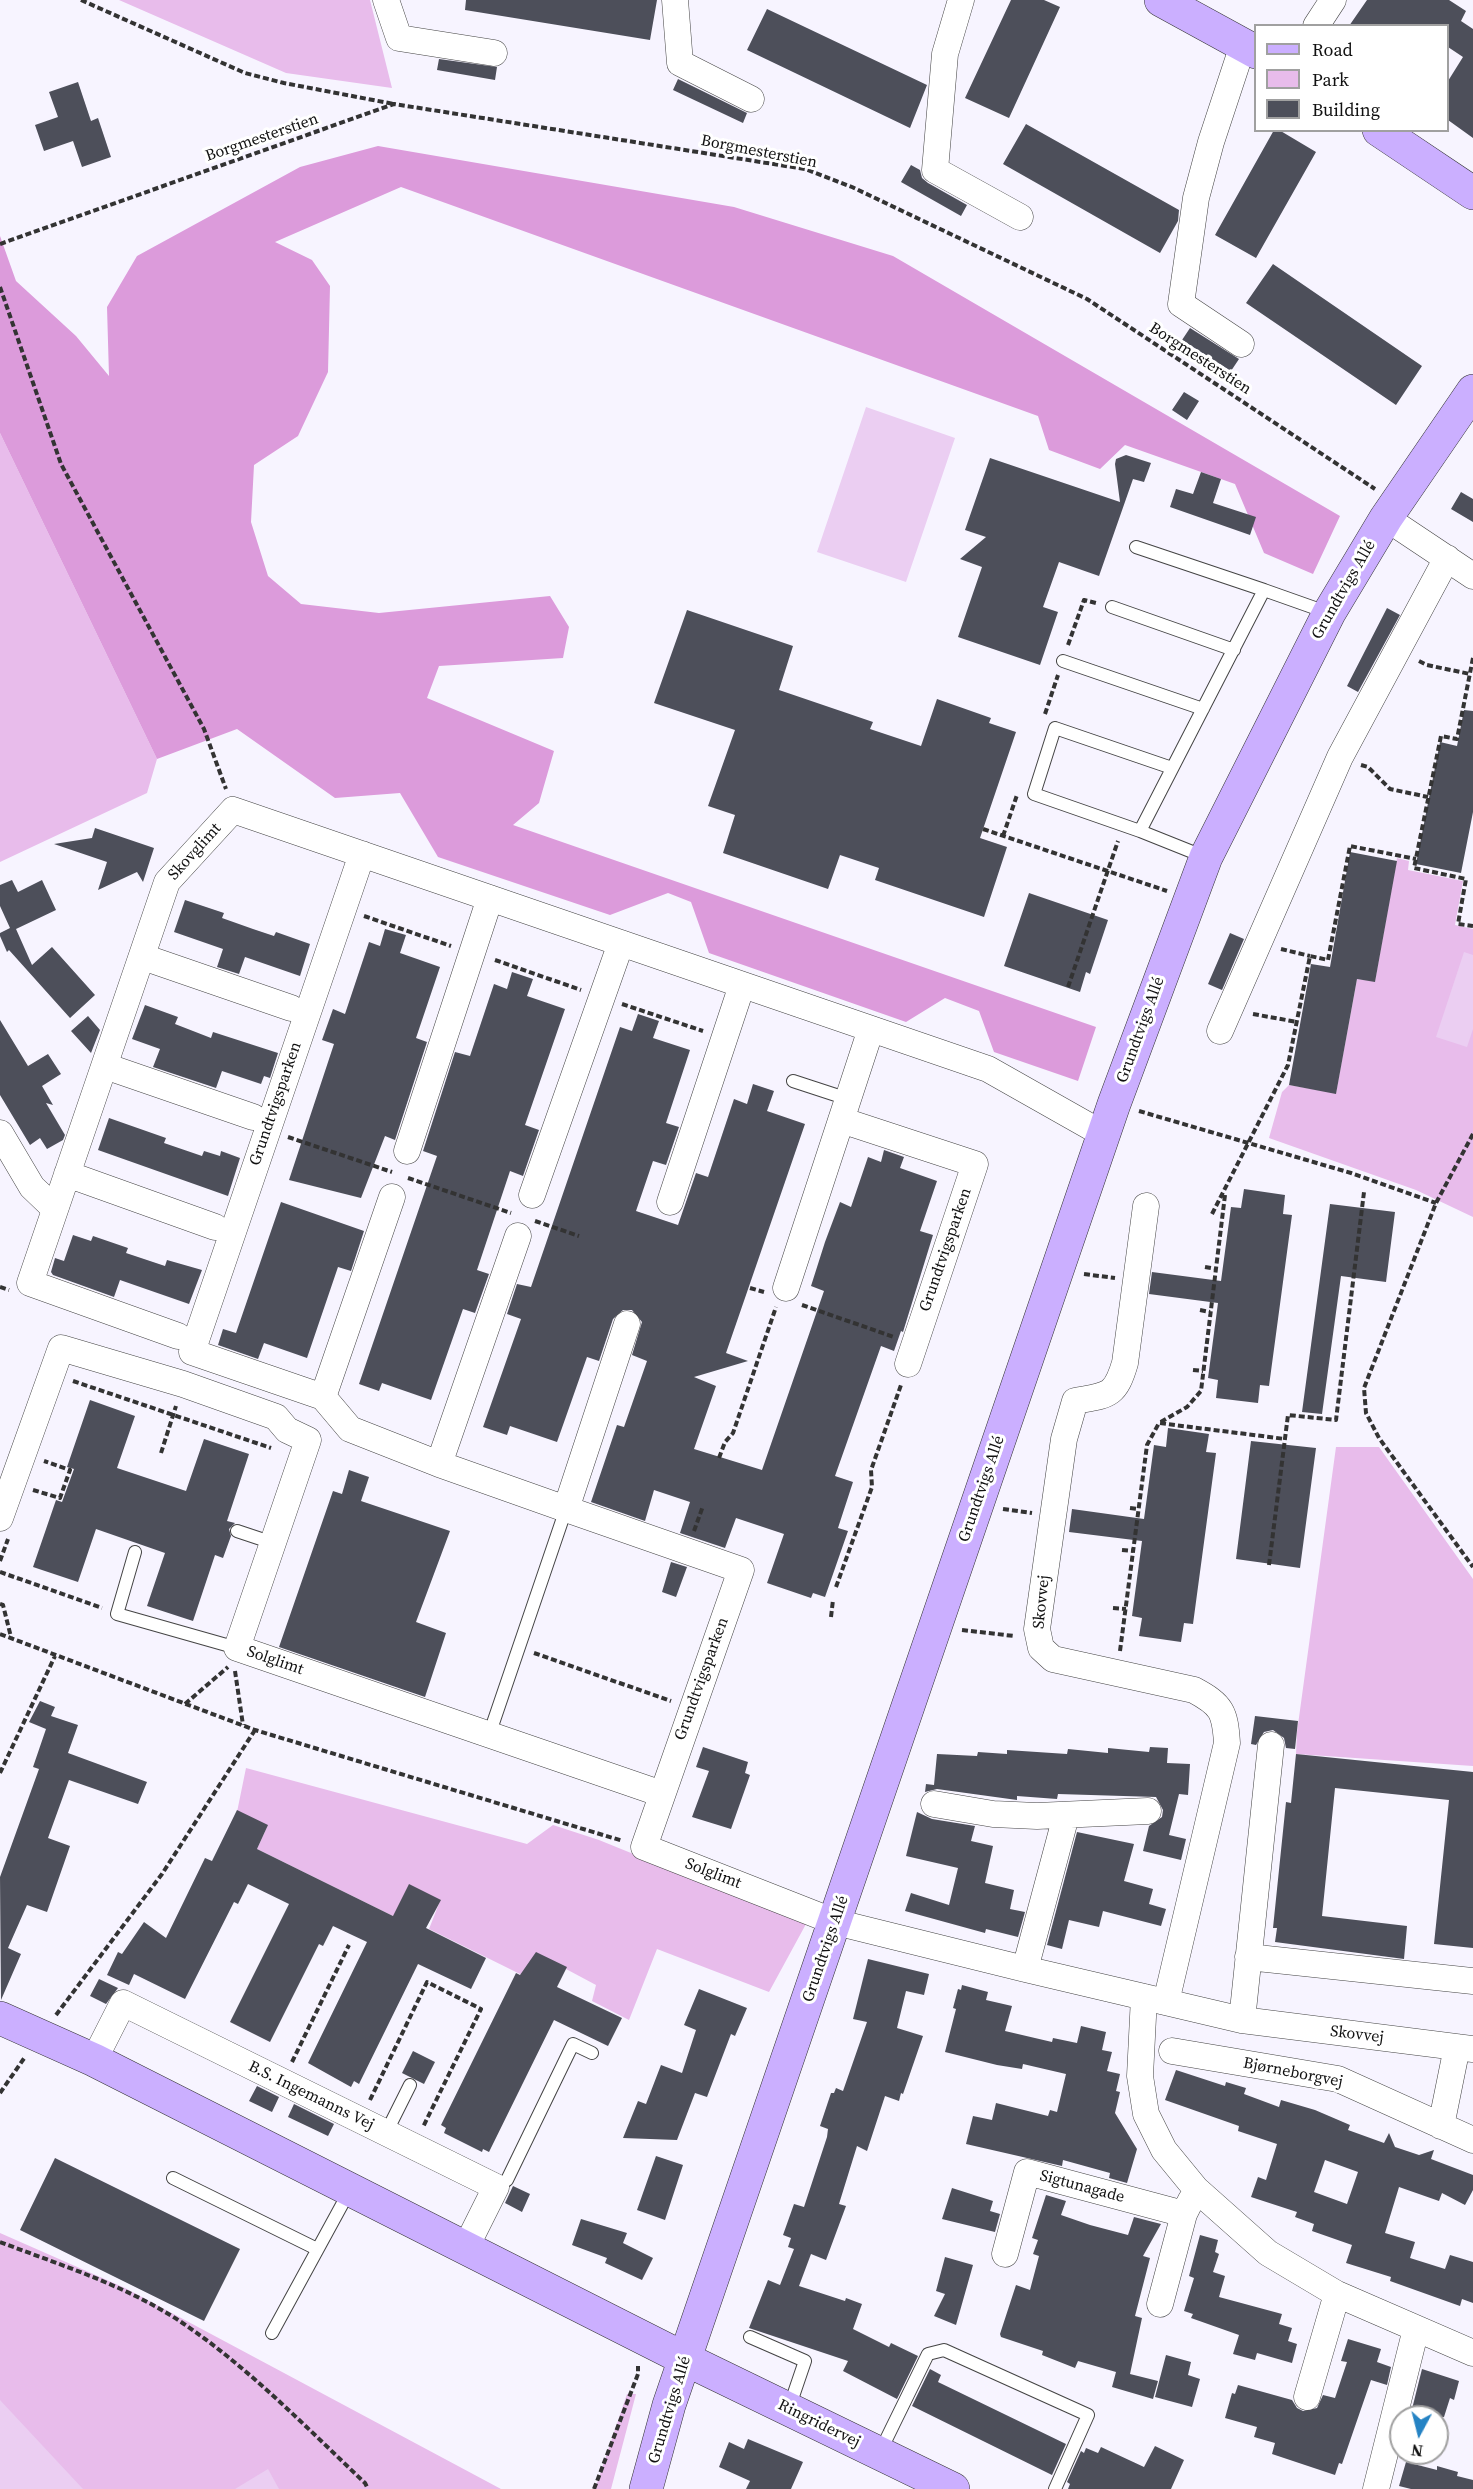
<!DOCTYPE html>
<html>
<head>
<meta charset="utf-8">
<style>
  body { margin:0 }
  #map { position:relative; width:1473px; height:2489px; overflow:hidden; background:#f7f4ff; font-family:"Source Serif 4",serif }
  canvas { display:block }
  .legend { position:absolute; left:1254px; top:24px; width:195px; height:108px; box-sizing:border-box; background:#fff; border:2px solid #a0a0a0; margin:0; padding:8px 10px; list-style:none; font-size:18px; color:#111 }
  .legend li { display:flex; align-items:center; gap:12px; height:30px }
  .legend b { width:30px; border:2px solid #a0a0a0 }
  .north { position:absolute; left:1389px; top:2405px; width:60px; height:60px; box-sizing:border-box; background:#fff; border:2px solid #a0a0a0; border-radius:50%; rotate:187deg; font-size:16px; font-weight:700; line-height:24px; text-align:center; color:#111 }
  .north::after { content:''; display:block; margin:auto; width:21px; height:27px; background:#2583c4; clip-path:polygon(50% 0,100% 100%,50% 72%,0 100%) }
</style>
</head>
<body>
<div id="map">
<canvas width="1473" height="2489"></canvas>
<ul class="legend">
<li><b style="height:8px;background:#cbafff"></b>Road</li>
<li><b style="height:16px;background:#e8bceb"></b>Park</li>
<li><b style="height:16px;background:#4d4f5a"></b>Building</li>
</ul>
<div class="north">N</div>
</div>
<script>
const ctx = document.querySelector('canvas').getContext('2d');
ctx.lineJoin = 'round';
function paint(path, color) {
  ctx.fillStyle = color;
  ctx.fill(path, 'evenodd');
}
function strokePath(path, color, width, dash) {
  ctx.strokeStyle = color;
  ctx.lineWidth = width;
  ctx.lineCap = dash ? 'butt' : 'round';
  ctx.setLineDash(dash || []);
  ctx.stroke(path);
}
function drawText(font, color, halo, rows, align = 'center') {
  ctx.font = font + ' "Source Serif 4",serif';
  ctx.lineWidth = 6;
  ctx.setLineDash([]);
  ctx.textBaseline = 'middle';
  ctx.strokeStyle = halo;
  ctx.fillStyle = color;
  for (const [text, x, y, turn = 0] of rows) {
    ctx.save();
    ctx.translate(x, y);
    ctx.rotate((+turn || 0) * Math.PI / 180);
    ctx.textAlign = isNaN(turn) ? turn : align;
    if (halo) ctx.strokeText(text, 0, 0);
    ctx.fillText(text, 0, 0);
    ctx.restore();
  }
}
paint(new Path2D(`
  M119,0H370L392,88L286,73Z
  M0,433L157,759L147,793L0,862Z
  M1397,858L1409,861L1408,870L1463,881L1455,925L1473,929V1217L1416,1190L1269,1138L1282,1092L1289,1085L1336,1093L1357,979L1375,981Z
  M1336,1447H1379L1473,1579V1766L1296,1754L1297,1732Z
  M246,1768L527,1844L553,1825L599,1840L806,1924L769,1992L657,1949L629,2020L592,2001L596,1985L536,1953L524,1976L429,1929L440,1901L410,1887L395,1917L257,1849L267,1827L237,1812Z
  M0,2233L125,2288L501,2489H0Z
  M627,2394H636L611,2489H595Z`), '#e8bceb');
paint(new Path2D(`
  M378,146L734,207L893,256L1340,516L1313,574L1264,553L1235,484L1125,445L1100,469L1049,450L1038,416L401,187L275,242L312,260L330,286L328,372L298,436L254,465L251,522L268,576L301,604L379,613L550,596L569,627L563,658L439,666L427,698L554,751L539,803L513,825L1096,1027L1078,1081L994,1052L979,1011L945,998L906,1022L709,953L691,902L668,893L610,915L438,857L400,793L335,798L237,729L157,759L0,433V236L16,281L76,336L109,376L107,307L137,256L300,167Z`), '#dc9bdb');
paint(new Path2D(`
  M866,407L955,438L906,582L817,552Z
  M1464,952L1473,955V1029L1467,1047L1436,1037Z
  M0,2400L83,2489H0Z
  M268,2469L279,2489H235Z`), '#ebcef2');
paint(new Path2D(`
  M466,0H657L650,40L465,10Z
  M1011,0H1044L1060,7L1009,118L965,98Z
  M1367,0H1449L1466,11L1461,21L1473,29V138L1448,120V81L1463,57L1448,47V26H1349Z
  M767,9L927,85L910,128L747,50Z
  M439,59L497,67L495,80L437,70Z
  M678,79L747,113L743,123L673,90Z
  M78,82L91,121L98,118L111,157L82,167L73,141L44,151L35,125L58,117L49,92Z
  M1026,124L1179,210L1178,221L1160,253L1003,164Z
  M1274,130H1279L1316,152L1256,258L1215,235Z
  M911,165L920,170L922,178L928,183L967,205L961,216L901,182Z
  M1273,264L1422,366L1396,405L1246,303Z
  M1190,328L1239,359L1231,371L1182,340Z
  M1184,392L1199,401L1187,420L1172,410Z
  M1126,455L1151,463L1144,482L1133,479L1099,576L1059,562L1043,607L1058,612L1040,665L958,637L982,567L960,559L986,537L965,530L990,458L1120,502L1115,464L1116,459Z
  M1201,472L1221,479L1213,503L1256,517L1250,535L1170,507L1176,489L1193,494Z
  M1461,492L1473,499V522L1451,509Z
  M1387,608L1400,615L1358,692L1347,686Z
  M687,610L793,646L779,690L873,722L870,729L921,746L937,699L991,718L989,723L1016,732L980,838L1007,847L984,917L875,880L879,868L840,855L828,889L723,853L735,815L708,806L735,730L654,703Z
  M1464,710L1473,711V812L1461,873L1416,864L1440,742L1457,746Z
  M95,828L154,848L143,882L137,872L98,890L107,862L54,844L92,838Z
  M1350,852L1397,861L1375,982L1357,979L1336,1094L1289,1085L1311,964L1330,967Z
  M12,880L18,892L42,880L56,910L16,929L32,965L52,947L95,995L70,1018L9,950L7,952L0,936V933L10,928L0,906V885Z
  M1029,893L1108,920L1090,974L1086,972L1080,992L1004,966Z
  M185,900L224,913L222,918L253,929L274,936L276,932L310,944L300,976L245,957L239,974L217,967L223,949L174,932Z
  M385,929L406,935L400,953L440,967L416,1038L427,1042L395,1140L385,1136L361,1198L289,1180L334,1044L322,1040L333,1009L345,1014L369,942L380,946Z
  M1230,933L1244,939L1222,990L1208,984Z
  M512,972L533,979L527,996L565,1009L525,1125L539,1130L523,1176L510,1171L477,1270L489,1274L475,1313L463,1309L431,1400L382,1383L379,1391L359,1384L437,1156L423,1151L455,1052L470,1056L494,984L507,989Z
  M145,1005L178,1017L175,1024L211,1038L213,1032L278,1053L270,1078L264,1076L261,1084L222,1071L216,1088L153,1067L160,1049L132,1039Z
  M638,1014L659,1021L653,1038L690,1050L666,1123L679,1127L666,1165L653,1161L636,1211L678,1225L696,1173L708,1177L734,1099L747,1104L753,1084L774,1091L767,1111L805,1124L726,1353L748,1361L694,1377L716,1386L694,1449L762,1470L824,1291L811,1286L825,1242L840,1202L851,1207L868,1157L881,1162L884,1150L904,1157L900,1168L937,1181L920,1231L933,1235L903,1332L901,1331L894,1351L881,1346L835,1476L853,1482L838,1528L848,1531L825,1597L813,1593L811,1598L767,1583L784,1534L736,1518L725,1548L680,1533L690,1502L654,1490L645,1521L591,1502L617,1425L624,1427L647,1361L632,1355L642,1322L632,1310H623L613,1319L599,1361L587,1357L557,1442L510,1426L507,1435L483,1427L521,1319L507,1314L517,1284L531,1287L620,1027L632,1031Z
  M88,1016L100,1030L91,1053L71,1031Z
  M0,1020L28,1066L48,1054L61,1074L42,1086L53,1105L46,1103L65,1135L63,1140L47,1149L40,1138L30,1145L0,1095Z
  M109,1118L166,1138L164,1143L202,1156L204,1151L220,1156L221,1151L240,1158L228,1196L98,1150Z
  M1244,1189L1285,1195L1283,1214L1292,1215L1269,1386L1260,1385L1258,1403L1216,1398L1218,1380L1208,1378L1218,1303L1149,1294L1152,1272L1221,1281L1231,1207L1241,1208Z
  M281,1202L364,1231L351,1271L338,1267L307,1358L264,1343L258,1359L218,1345L223,1329L236,1333Z
  M1330,1204L1395,1212L1386,1282L1341,1276L1322,1414L1302,1412Z
  M73,1235L91,1241L93,1236L128,1248L126,1253L165,1266L167,1260L202,1270L189,1304L120,1280L114,1297L53,1275L51,1272L55,1258L64,1261Z
  M90,1400L135,1416L117,1468L186,1491L204,1439L249,1454L227,1521L235,1523L229,1529L231,1536L223,1558L215,1555L193,1621L147,1606L165,1553L96,1529L78,1582L33,1567L56,1500L62,1502L74,1469L67,1467Z
  M1168,1428L1209,1434L1206,1452L1216,1453L1193,1624L1184,1623L1181,1642L1139,1636L1142,1618L1132,1616L1142,1541L1069,1532L1072,1509L1144,1519L1154,1445L1166,1447Z
  M1251,1441L1316,1448L1300,1568L1236,1559Z
  M349,1470L369,1477L361,1501L450,1531L416,1622L446,1633L425,1697L279,1647L333,1491L342,1494Z
  M671,1562L687,1567L676,1597L662,1592Z
  M40,1701L55,1707L51,1716L78,1725L68,1753L147,1782L138,1804L69,1780L48,1838L70,1846L47,1912L27,1905L8,1948L21,1954L1,2000L0,1877L39,1769L33,1767L46,1729L29,1722Z
  M1255,1716L1298,1721L1295,1749L1286,1748L1284,1738L1273,1730L1264,1732L1256,1745L1251,1744Z
  M703,1747L748,1762L745,1773L750,1775L731,1829L692,1817L709,1771L696,1767Z
  M1150,1747L1168,1748L1167,1763L1190,1764L1188,1795L1179,1794L1169,1835L1186,1839L1181,1860L1143,1851L1149,1826L1162,1817L1163,1810L1156,1797L1058,1794L1057,1799L1017,1796V1800L937,1789L925,1792L926,1784L934,1785L937,1754L977,1756L978,1752L1007,1754V1750L1067,1754L1068,1749L1108,1753V1748L1149,1752Z
  M1296,1754L1473,1772V1948L1434,1944L1449,1800L1335,1788L1322,1916L1407,1926L1404,1959L1275,1942L1277,1928H1273L1286,1802L1291,1803Z
  M237,1810L268,1825L257,1849L393,1916L409,1884L441,1900L426,1928L486,1958L471,1989L418,1964L359,2084L354,2081L351,2087L308,2063L367,1942L333,1926L323,1946L319,1944L270,2042L230,2022L289,1904L248,1884L238,1904L234,1902L185,1999L134,1974L129,1985L107,1975L118,1952L122,1954L144,1922L166,1938L205,1858L212,1861Z
  M917,1812L932,1819L975,1826L971,1841L993,1846L985,1883L1014,1890L1010,1909L1025,1912L1018,1937L986,1929L985,1933L905,1911L911,1893L949,1905L958,1868L906,1856Z
  M1077,1832L1134,1844L1124,1881L1153,1889L1149,1904L1166,1909L1161,1926L1103,1911L1099,1927L1069,1920L1062,1949L1047,1945Z
  M536,1952L567,1967L557,1987L622,2018L608,2046L554,2020L489,2152L483,2149L482,2152L444,2133L446,2128L441,2125L516,1973L520,1975Z
  M868,1959L929,1974L924,1995L906,1991L897,2028L923,2036L903,2094L901,2093L899,2101L885,2096L867,2151L857,2146L839,2204L846,2206L826,2260L811,2254L799,2286L845,2301L846,2298L862,2304L853,2329L889,2347L891,2343L918,2356L897,2399L843,2371L848,2361L749,2328L768,2280L780,2285L794,2249L788,2247L791,2238L783,2235L794,2204L804,2207L827,2137L828,2129L820,2126L831,2093H834L836,2088L843,2091L867,2022L853,2019Z
  M99,1979L118,1988L106,2004L90,1996Z
  M962,1985L988,1992L986,2000L1012,2006L1005,2031L1052,2042L1053,2038L1077,2043L1081,2026L1106,2032L1102,2050L1112,2052L1107,2071L1120,2074L1116,2091L1120,2092L1115,2113L1137,2149L1127,2183L1109,2178L1110,2173L1063,2160L1062,2166L966,2144L973,2116L992,2120L996,2103L1048,2116L1050,2110L1057,2112L1066,2074L1023,2064L1022,2069L997,2065L945,2052L956,2009L953,2008L958,1989L961,1990Z
  M699,1989L747,2008L735,2036L731,2034L707,2097L695,2093L677,2140L623,2138L638,2101L646,2104L661,2065L682,2073L696,2030L684,2025Z
  M413,2051L435,2062L424,2084L402,2073Z
  M1176,2070L1225,2086L1226,2082L1246,2088L1244,2094L1279,2107L1281,2100L1315,2110L1350,2125L1348,2130L1384,2143L1389,2133L1395,2147L1419,2155L1434,2150L1431,2159L1473,2175V2190L1465,2205L1442,2193L1439,2201L1399,2187L1385,2233L1415,2242L1410,2258L1445,2269L1450,2255L1473,2262V2303L1462,2299L1460,2306L1390,2281L1391,2277L1346,2263L1352,2245L1312,2231L1314,2224L1295,2217L1297,2212L1251,2197L1258,2177L1266,2180L1277,2144L1238,2131L1239,2126L1165,2100ZM1325,2160L1358,2172L1347,2204L1314,2192Z
  M257,2086L279,2097L272,2112L249,2101Z
  M294,2104L334,2124L328,2136L288,2117Z
  M656,2156L683,2165L665,2220L637,2210Z
  M55,2158L240,2249L204,2321L20,2230Z
  M513,2186L530,2194L522,2212L505,2203Z
  M952,2188L993,2201L990,2211L1000,2214L995,2232L942,2219Z
  M1046,2195L1066,2201L1061,2215L1090,2225L1128,2235L1134,2217L1161,2224L1143,2256L1150,2258L1135,2316L1142,2318L1130,2374L1158,2381L1153,2399L1112,2387L1116,2372L1078,2361L1075,2368L1042,2355L1043,2351L1001,2337L1000,2334L1016,2285L1030,2290L1039,2256L1033,2254L1038,2240L1032,2238Z
  M581,2219L627,2233L623,2243L653,2258L642,2280L605,2263L607,2258L572,2245Z
  M1200,2235L1218,2240L1215,2252L1219,2254L1213,2272L1225,2276L1219,2297L1282,2314L1279,2324L1292,2328L1288,2341L1297,2344L1292,2363L1257,2353L1255,2360L1233,2354L1239,2335L1191,2318L1193,2314L1184,2311L1194,2278L1189,2276Z
  M945,2257L973,2265L956,2325L934,2316L945,2294L936,2291Z
  M1348,2339L1381,2349L1377,2362L1391,2367L1387,2385L1371,2380L1342,2464L1339,2463L1335,2475L1272,2454L1275,2443L1254,2437L1257,2427L1225,2418L1232,2393L1235,2394L1238,2385L1292,2400L1297,2408L1303,2411L1317,2408L1323,2395L1335,2398L1347,2362L1341,2361Z
  M1166,2355L1191,2362L1188,2375L1200,2379L1192,2407L1155,2397Z
  M930,2369L941,2375L938,2382L1066,2444L1052,2475L912,2406Z
  M1422,2369L1459,2381L1454,2400L1450,2398L1444,2417H1410Z
  M748,2439L803,2462L791,2489H746L750,2481L719,2467L729,2442L744,2449Z
  M1155,2446L1184,2460L1171,2489H1068L1070,2484L1067,2482L1081,2451L1084,2453L1086,2448L1098,2453L1101,2447L1144,2467Z
  M1406,2462L1437,2470V2466L1458,2472L1457,2476L1473,2480V2489H1411L1399,2486Z`), '#4d4f5a');
const lane = new Path2D(`
  M1136,547L1264,590
  M1112,607L1234,650
  M1063,661L1203,709
  M1140,831L1034,794L1055,728L1172,768
  M1205,857L1140,831L1264,590L1329,613
  M793,1081L848,1099
  M237,1531L273,1543
  M135,1552L117,1614L237,1648
  M489,1735L566,1509
  M386,2133L410,2085
  M173,2178L317,2249
  M496,2187L507,2180L573,2044L592,2053
  M272,2333L350,2190
  M750,2337L805,2361L789,2408
  M880,2452L928,2354L944,2350L1088,2415L1055,2489`);
const street = new Path2D(`
  M386,0L399,38L494,53
  M675,0L680,63L751,99
  M961,0L945,54L935,170L1020,217
  M1316,26L1333,0
  M1241,344L1181,304L1196,198L1211,142L1243,45
  M1386,518L1473,576
  M362,854L192,1352L323,1397L350,1429L439,1464L566,1509
  M143,957L291,1008
  M1220,1031L1340,757L1447,558
  M105,1066L253,1117
  M841,1120L975,1164L908,1364
  M0,1133L32,1187L55,1209
  M407,1151L490,898
  M67,1174L215,1227
  M532,1195L621,943
  M670,1202L742,985
  M1146,1206L1125,1363C1115,1397 1108,1395 1075,1401L1064,1439L1037,1629L1041,1648L1053,1659L1194,1690C1222,1705 1225,1712 1227,1743L1166,2002
  M786,1288L871,1029
  M627,1324L566,1509L741,1570L644,1847L835,1922L1025,1969L1242,2020L1473,2049
  M178,1336L30,1283L167,882L233,810L988,1069L1103,1134
  M323,1397L392,1197
  M439,1464L518,1236
  M0,1518L61,1348L183,1384L276,1417L287,1430L308,1440L237,1648L662,1794
  M934,1804L993,1814L1037,1816L1148,1811
  M1248,1957L1473,1981
  M1025,1969L1066,1816
  M1144,1997L1140,2076L1146,2114L1164,2150L1196,2189L1268,2253L1337,2294L1473,2353
  M1242,2020L1271,1745
  M1172,2051L1338,2079L1473,2140
  M94,2060L123,2003L496,2187L466,2247
  M1441,2126L1457,2047
  M1005,2254L1027,2172L1184,2214
  M1160,2304L1184,2214L1191,2200
  M1307,2397L1337,2294
  M1376,2489L1416,2329`);
const secondary = new Path2D(`
  M1161,0L1256,52
  M1379,130L1473,193
  M0,2018L94,2060L685,2359L953,2489
  M646,2489L669,2405L1114,1104L1206,857L1329,613L1386,518L1473,391`);
strokePath(lane, '#444', 14);
strokePath(street, '#444', 27);
strokePath(secondary, '#333', 34);
strokePath(new Path2D(`
  M81,0L245,73L284,83L394,104
  M0,244L394,104L805,169L852,187L1087,299L1375,489
  M0,287L61,464L204,729L226,789
  M1068,645L1084,600L1096,603
  M1473,658L1457,739L1441,736L1414,868L1466,879L1458,924L1473,926
  M1419,661L1427,665L1470,674
  M1045,714L1058,675
  M1361,765L1368,767L1390,789L1428,797
  M983,829L1167,891
  M1003,836L1017,795
  M364,916L451,946
  M1281,949L1310,956
  M495,960L581,990
  M1068,987L1118,841
  M622,1004L703,1031
  M1253,1014L1297,1022
  M1139,1111L1351,1173L1436,1203
  M1473,1134L1436,1203L1364,1388L1366,1413L1379,1438L1473,1567
  M288,1137L392,1172
  M408,1178L511,1213
  M1225,1195L1201,1391L1187,1407L1159,1423L1285,1439
  M1212,1214L1288,1065L1310,956L1328,960L1350,846L1416,859
  M535,1221L579,1236
  M1205,1267L1216,1269
  M1084,1274L1115,1278
  M0,1287L9,1290
  M750,1288L764,1292
  M802,1305L894,1337
  M1200,1310L1210,1312
  M1193,1370L1203,1371
  M73,1381L271,1448
  M161,1453L176,1406
  M719,1458L725,1442L733,1433L776,1307
  M33,1490L60,1498L70,1470L44,1461
  M1130,1508L1138,1509
  M1003,1509L1032,1513
  M694,1531L703,1506
  M1122,1550L1133,1551
  M0,1561L8,1539
  M1269,1565L1288,1415L1336,1420L1364,1192
  M0,1572L102,1608
  M836,1587L872,1487L871,1470L901,1385
  M0,1604L3,1605L11,1637
  M1113,1608L1126,1609
  M831,1617L833,1600
  M962,1630L1014,1636
  M0,1634L255,1730L623,1841
  M1120,1651L1147,1445L1159,1423
  M534,1653L671,1701
  M235,1671L243,1725
  M185,1704L228,1667
  M0,1773L55,1656
  M56,2015L162,1874L255,1730
  M292,2062L349,1945
  M0,2093L25,2057
  M370,2100L427,1982L481,2009L423,2127
  M0,2242C63,2266 131,2287 187,2326C252,2371 308,2429 365,2483L368,2489
  M594,2489L638,2374V2366`), '#333', 4, [6, 3]);
strokePath(lane, '#fff', 12);
strokePath(street, '#fff', 26);
strokePath(secondary, '#cbafff', 33);
drawText('16px', '#111', '#fff', [
  ["Borgmesterstien",262,138,-19],
  ["Borgmesterstien",759,152,11],
  ["Borgmesterstien",1200,359,33],
  ["Grundtvigs Allé",1344,590,-60],
  ["Skovglimt",195,852,-48],
  ["Grundtvigs Allé",1141,1030,-70],
  ["Grundtvigsparken",276,1104,-71],
  ["Grundtvigsparken",946,1250,-71],
  ["Grundtvigs Allé",982,1489,-71],
  ["Skovvej",1042,1602,-84],
  ["Solglimt",275,1661,19],
  ["Grundtvigsparken",702,1679,-70],
  ["Solglimt",713,1874,21],
  ["Grundtvigs Allé",826,1949,-71],
  ["Skovvej",1357,2035,7],
  ["Bjørneborgvej",1293,2073,11],
  ["B.S. Ingemanns Vej",311,2096,26],
  ["Sigtunagade",1082,2187,15],
  ["Grundtvigs Allé",670,2410,-73],
  ["Ringridervej",819,2424,26]
]);
</script>
</body>
</html>
